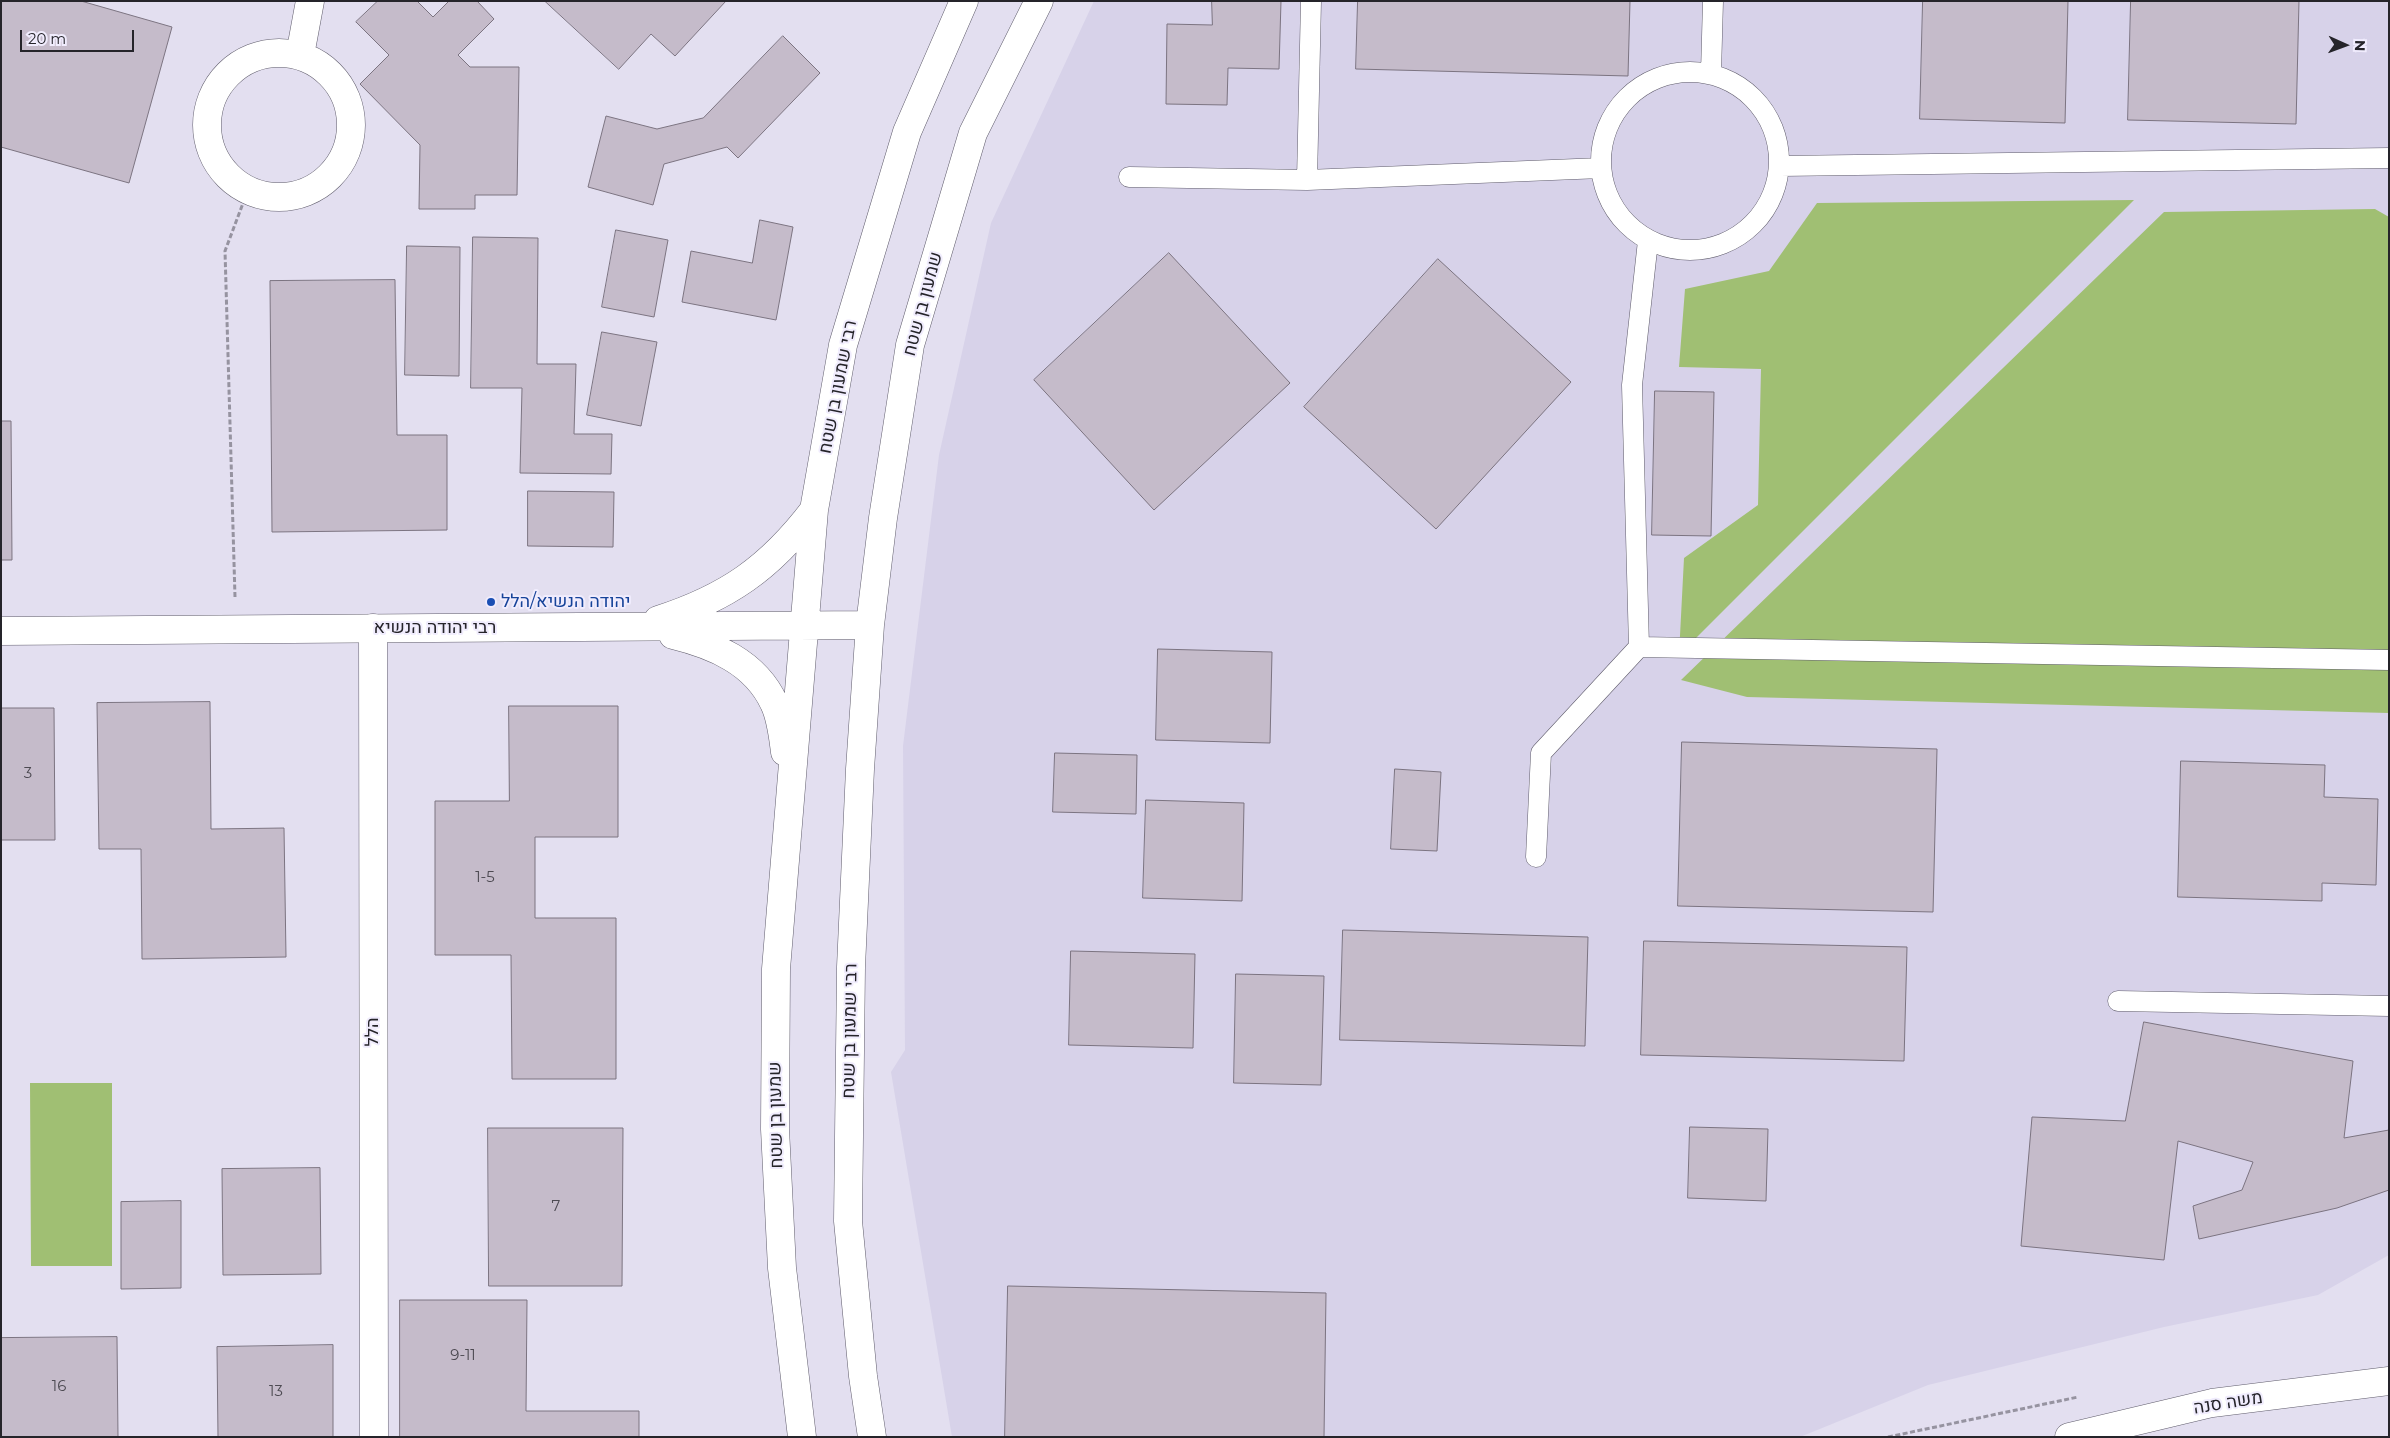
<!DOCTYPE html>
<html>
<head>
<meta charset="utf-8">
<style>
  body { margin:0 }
  #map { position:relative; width:2390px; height:1438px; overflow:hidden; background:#e3dff0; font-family:Montserrat,sans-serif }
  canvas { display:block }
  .frame { position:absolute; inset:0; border:2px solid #25242a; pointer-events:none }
  .north { position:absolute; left:2320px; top:20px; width:50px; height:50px; -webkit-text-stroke:4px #f0ecfd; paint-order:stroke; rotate:92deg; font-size:14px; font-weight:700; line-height:20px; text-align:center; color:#25242a }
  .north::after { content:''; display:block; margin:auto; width:18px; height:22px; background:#25242a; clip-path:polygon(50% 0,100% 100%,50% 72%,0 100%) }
  .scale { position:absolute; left:20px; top:30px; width:114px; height:22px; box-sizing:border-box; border:2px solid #25242a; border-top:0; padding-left:6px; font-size:15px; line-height:18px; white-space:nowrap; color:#25242a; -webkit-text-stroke:4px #f0ecfd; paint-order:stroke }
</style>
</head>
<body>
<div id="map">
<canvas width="2390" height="1438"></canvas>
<div class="frame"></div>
<div class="north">N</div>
<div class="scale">20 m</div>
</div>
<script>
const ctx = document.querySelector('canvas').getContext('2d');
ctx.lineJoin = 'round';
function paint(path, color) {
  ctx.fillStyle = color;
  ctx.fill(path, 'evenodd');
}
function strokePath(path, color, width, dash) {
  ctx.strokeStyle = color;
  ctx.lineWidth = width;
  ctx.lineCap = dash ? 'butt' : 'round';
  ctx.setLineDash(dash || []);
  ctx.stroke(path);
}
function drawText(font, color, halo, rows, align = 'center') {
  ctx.font = font + ' Montserrat,Heebo,sans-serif';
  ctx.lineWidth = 4;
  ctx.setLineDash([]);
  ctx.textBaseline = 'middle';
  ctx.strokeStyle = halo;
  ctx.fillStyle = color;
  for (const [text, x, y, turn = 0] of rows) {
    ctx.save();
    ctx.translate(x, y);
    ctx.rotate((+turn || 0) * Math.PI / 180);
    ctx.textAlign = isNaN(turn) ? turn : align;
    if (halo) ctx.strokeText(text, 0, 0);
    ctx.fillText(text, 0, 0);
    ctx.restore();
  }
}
paint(new Path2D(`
  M1094,1H2389V1255L2318,1295L2164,1327L1928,1385L1800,1437H952L891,1072L905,1050L903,746L939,455L991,223Z`), '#d7d2e9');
paint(new Path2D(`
  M2134,200L1679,655L1684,558L1758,505L1761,369L1679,367L1685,289L1769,271L1817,203Z
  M2375,209L2389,217V713L1747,697L1681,680L2164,212Z
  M30,1083H112V1266H31Z`), '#a0bf73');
const building = new Path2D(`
  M1,1H81L172,27L129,183L1,147Z
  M378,1H417L433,17L449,1H477L494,19L458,55L470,67H519L517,195H475V209H419L420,145L360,84L389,55L356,22Z
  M545,1H726L675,56L651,34L619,69Z
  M1212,1H1281L1279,69L1228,68L1227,105L1166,104L1167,24L1212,25Z
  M1358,1H1630L1628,76L1356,69Z
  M1923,1H2068L2065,123L1920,119Z
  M2131,1H2299L2296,124L2128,120Z
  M783,36L820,73L738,158L727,147L664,164L653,205L588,187L606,116L657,129L703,118Z
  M760,220L793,227L776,320L682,302L691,251L752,263Z
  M616,230L668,240L654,317L602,307Z
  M473,237L538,238L537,364H576L574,434H612L611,474L520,473L522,388H471Z
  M407,246L460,247L459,376L405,375Z
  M1169,253L1290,383L1154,510L1034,380Z
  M1438,259L1571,382L1436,529L1304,407Z
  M395,280L397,435H447V530L272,532L270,281Z
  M602,332L657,342L641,426L587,415Z
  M1655,391L1714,392L1711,536L1652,535Z
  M1,421H11L12,560H1Z
  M528,491L614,492L613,547L528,546Z
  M1158,649L1272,652L1270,743L1156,740Z
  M210,702L211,829L284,828L286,957L142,959L141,849H99L97,703Z
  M509,706H618V837H535V918H616V1079H512L511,955H435V801H509Z
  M1,708H54L55,840H1Z
  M1682,742L1937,749L1933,912L1678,906Z
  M1055,753L1137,755L1136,814L1053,812Z
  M2181,761L2325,765L2324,797L2378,799L2376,885L2322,883V901L2178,897Z
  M1395,769L1441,772L1437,851L1391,849Z
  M1146,800L1244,803L1242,901L1143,898Z
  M1343,930L1588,937L1585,1046L1340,1040Z
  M1644,941L1907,947L1904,1061L1641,1055Z
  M1071,951L1195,954L1193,1048L1069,1045Z
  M1236,974L1324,976L1321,1085L1234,1083Z
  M2144,1022L2353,1061L2344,1138L2389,1130V1190L2337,1208L2199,1239L2193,1206L2242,1190L2253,1162L2178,1141L2164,1260L2021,1246L2032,1117L2125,1121Z
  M1690,1127L1768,1129L1766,1201L1688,1198Z
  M488,1128H623L622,1286H489Z
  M320,1168L321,1274L223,1275L222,1169Z
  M181,1201V1288L121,1289V1202Z
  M1008,1286L1326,1293L1324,1437H1005Z
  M400,1300H527L526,1411H639V1437H400Z
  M117,1337L118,1437H1V1338Z
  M333,1345V1437H218L217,1347Z`);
paint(building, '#c5bbca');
strokePath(building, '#7c7481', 1);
const service = new Path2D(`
  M1601 161a89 89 0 1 1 178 0a89 89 0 1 1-178 0Z
  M1711,73L1713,1
  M1780,166L2389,158
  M1129,177L1307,180L1601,168
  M1307,180L1311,1
  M1639,647L2389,660
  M1536,857L1541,753L1639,647L1632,385L1648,241
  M2118,1001L2389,1006`);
const minor = new Path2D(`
  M207 125a72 72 0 1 1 144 0a72 72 0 1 1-144 0Z
  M300,55L310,1
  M373,628L374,1437`);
const tertiary = new Path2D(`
  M658,620C727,598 770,568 814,510
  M1,631L870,625
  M673,635C714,645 755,662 774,703C781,717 783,736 785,752
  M802,1437L782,1268L775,1129L776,969L814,510L843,345L907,132L964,1
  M872,1437L863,1376L848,1221L851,967L860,769L870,625L883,518L910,345L973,133L1039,1`);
const secondary = new Path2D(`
  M2069,1437L2212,1403L2389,1381`);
strokePath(service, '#605d6c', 21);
strokePath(minor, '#605d6c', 29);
strokePath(tertiary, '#605d6c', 29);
strokePath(secondary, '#605d6c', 29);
strokePath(new Path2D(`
  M235,597L225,251L248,190
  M1888,1437L2078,1397`), '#9693a0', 3, [5, 2.5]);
strokePath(service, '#fff', 20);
strokePath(minor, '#fff', 28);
strokePath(tertiary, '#fff', 28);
strokePath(secondary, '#fff', 28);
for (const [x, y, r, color] of [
  [491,602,5,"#1a4fb4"]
]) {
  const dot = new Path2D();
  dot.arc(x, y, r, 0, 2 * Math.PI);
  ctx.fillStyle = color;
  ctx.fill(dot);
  strokePath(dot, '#f0ecfd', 2);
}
drawText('15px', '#4d4a52', null, [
  ["3",28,774],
  ["1-5",485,878],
  ["7",556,1207],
  ["9-11",463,1356],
  ["16",59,1387],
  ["13",276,1392]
]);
drawText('18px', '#25242a', '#f0ecfd', [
  ["שמעון בן שטח",923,304,-75],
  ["רבי שמעון בן שטח",838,387,-79],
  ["רבי יהודה הנשיא",435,628],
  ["רבי שמעון בן שטח",850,1031,-89],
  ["הלל",373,1032,-90],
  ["שמעון בן שטח",776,1115,-91],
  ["משה סנה",2228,1403,-9]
]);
drawText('18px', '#164399', '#f0ecfd', [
  ["יהודה הנשיא/הלל",501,602]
], 'left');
</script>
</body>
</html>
